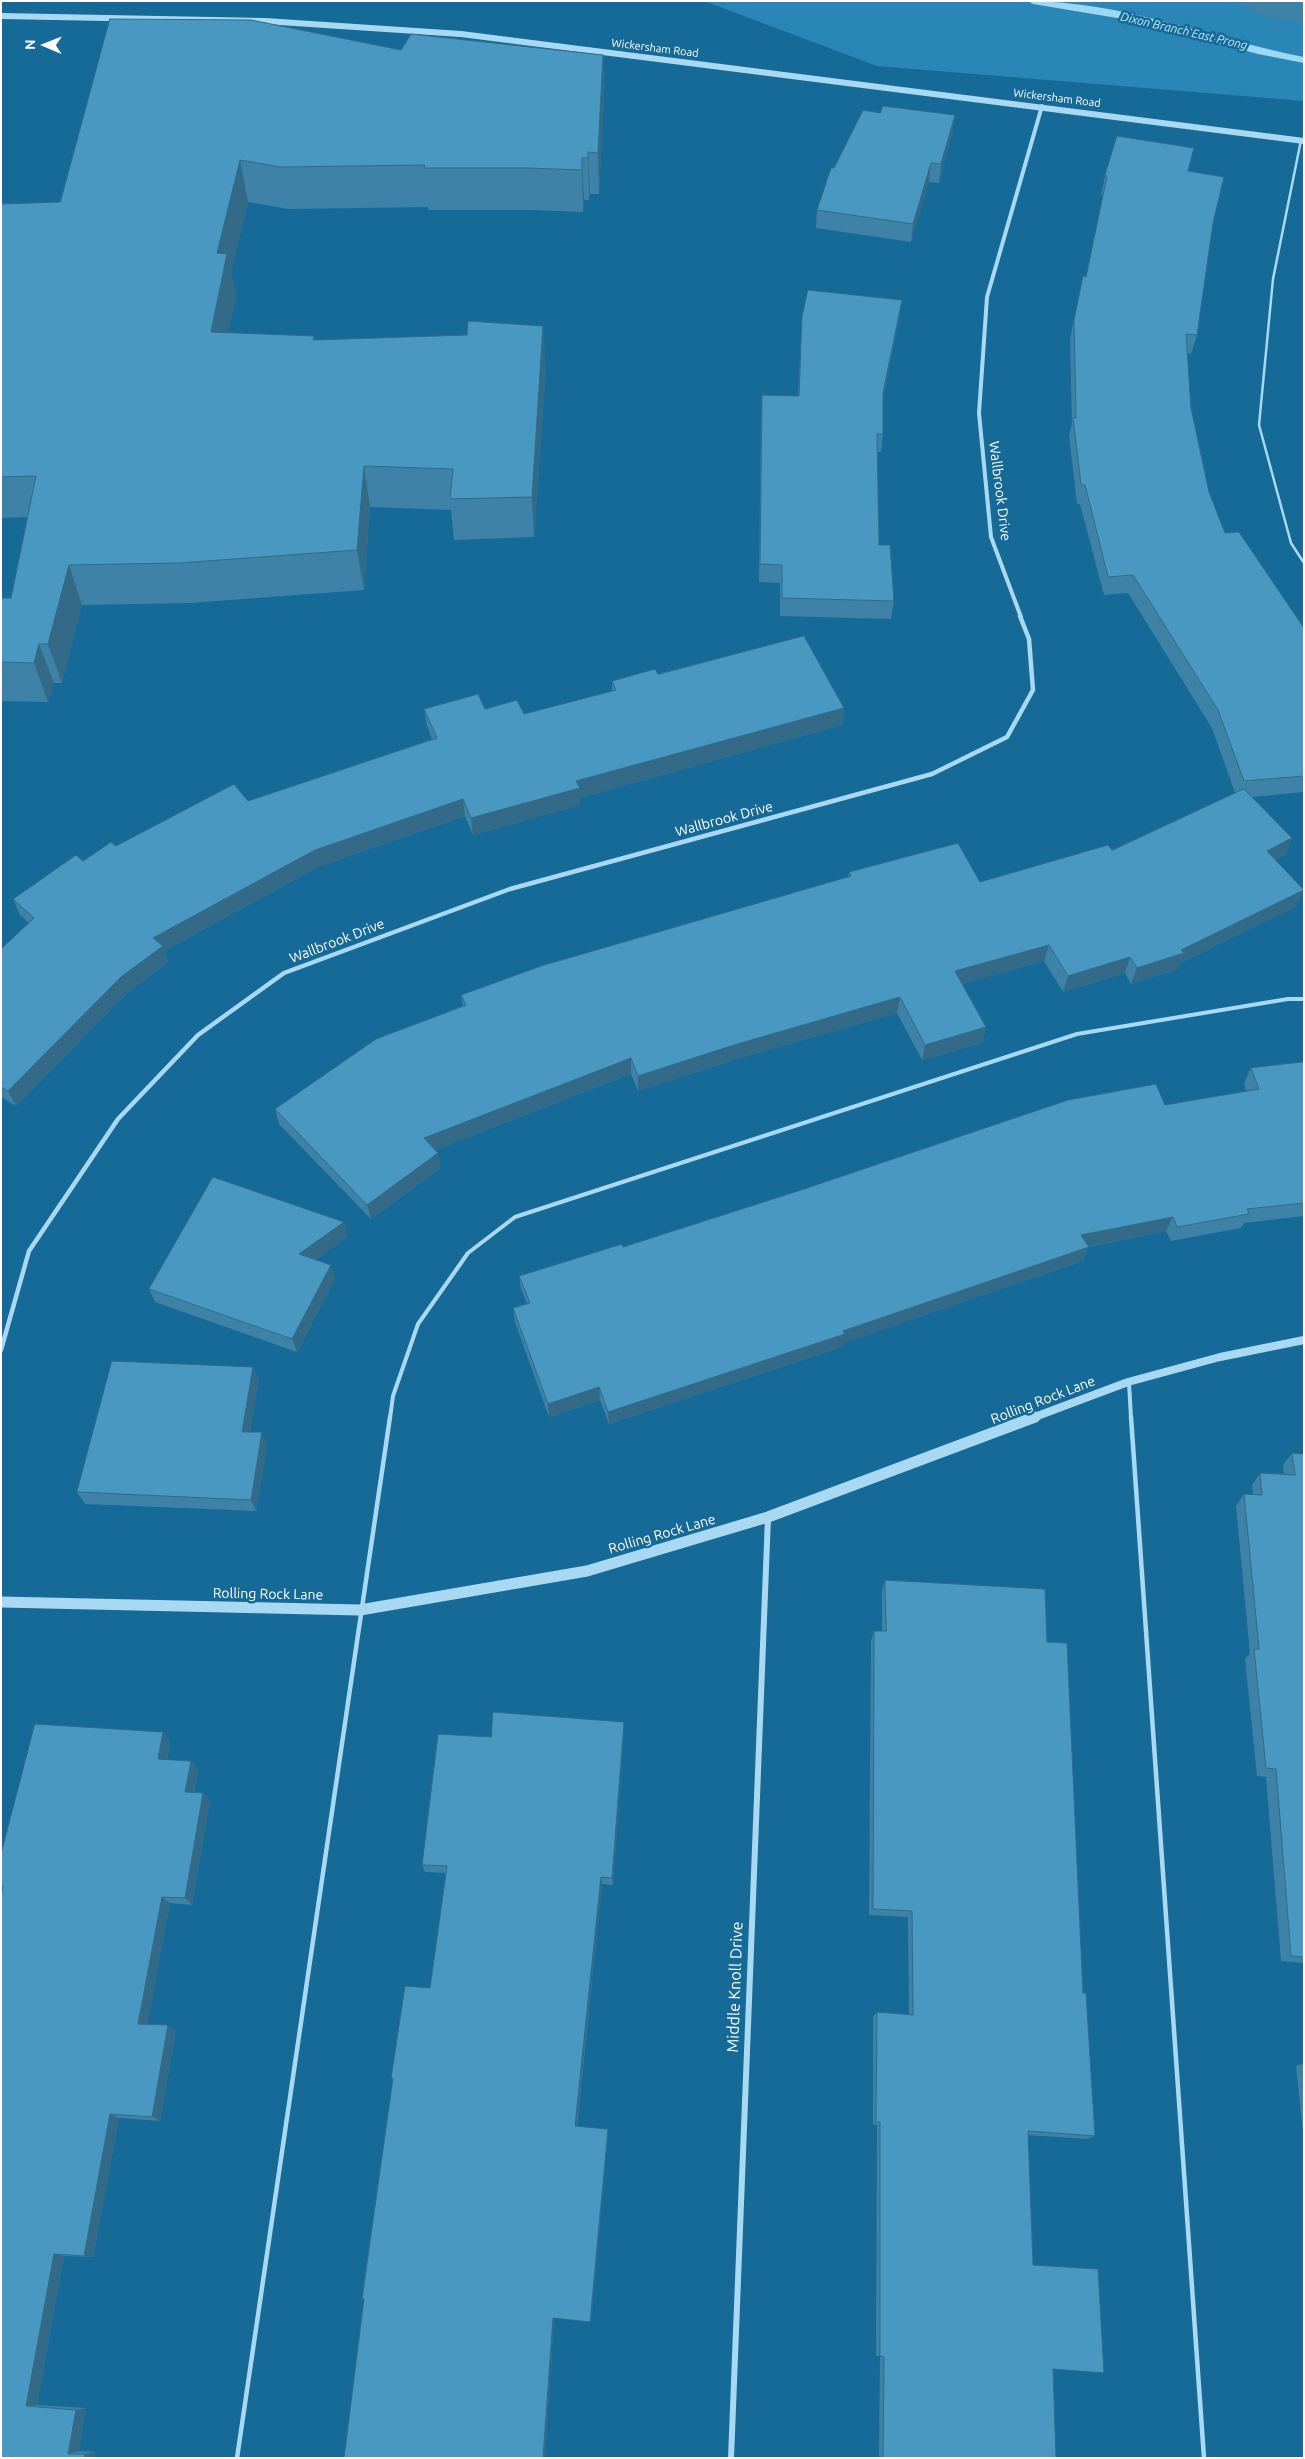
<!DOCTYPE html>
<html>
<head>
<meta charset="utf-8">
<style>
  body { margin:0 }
  #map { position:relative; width:1305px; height:2459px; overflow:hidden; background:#166a98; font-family:Ubuntu,sans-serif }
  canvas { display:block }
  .frame { position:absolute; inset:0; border:2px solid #fff; pointer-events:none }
  .north { position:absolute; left:20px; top:20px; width:50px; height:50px; -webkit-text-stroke:4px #166a98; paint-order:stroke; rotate:271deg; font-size:14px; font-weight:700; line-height:20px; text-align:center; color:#fff }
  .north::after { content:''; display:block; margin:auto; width:18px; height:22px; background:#fff; clip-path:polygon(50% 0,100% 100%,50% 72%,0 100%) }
</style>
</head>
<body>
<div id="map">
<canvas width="1305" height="2459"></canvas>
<div class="frame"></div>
<div class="north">N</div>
</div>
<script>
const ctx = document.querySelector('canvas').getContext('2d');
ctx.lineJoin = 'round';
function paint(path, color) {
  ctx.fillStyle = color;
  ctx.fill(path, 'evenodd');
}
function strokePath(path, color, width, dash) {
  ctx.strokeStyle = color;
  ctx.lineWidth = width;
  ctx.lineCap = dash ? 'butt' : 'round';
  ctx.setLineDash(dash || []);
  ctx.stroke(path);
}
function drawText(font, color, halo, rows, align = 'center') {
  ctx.font = font + ' Ubuntu,sans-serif';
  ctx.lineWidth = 5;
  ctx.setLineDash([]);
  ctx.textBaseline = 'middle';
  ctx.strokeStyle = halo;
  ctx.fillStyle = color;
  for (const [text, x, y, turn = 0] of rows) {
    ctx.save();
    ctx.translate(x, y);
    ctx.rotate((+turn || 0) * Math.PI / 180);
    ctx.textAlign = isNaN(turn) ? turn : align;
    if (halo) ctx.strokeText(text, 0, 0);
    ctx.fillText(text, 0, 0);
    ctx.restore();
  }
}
paint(new Path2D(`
  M704,1H1261L1304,16V101L877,66Z`), '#2a86b6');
paint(new Path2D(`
  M1028,1C1122,1 1213,39 1304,57V63L1258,54L1129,20L1033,4Z`), '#9cd7f4');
strokePath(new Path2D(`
  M1301,140L1273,279L1259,425L1291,543L1304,563`), '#a9d9f2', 2.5);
strokePath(new Path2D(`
  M1129,1383L1131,1418
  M390,1418L393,1396L418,1324L468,1253L515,1217L1077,1034L1288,999H1304`), '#a9d9f2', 4);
strokePath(new Path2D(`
  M1131,1417L1204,2458
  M237,2458L390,1417`), '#a9d9f2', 4.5);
strokePath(new Path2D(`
  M1021,617L991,537L979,413L987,297L1042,106`), '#a9d9f2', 4);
strokePath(new Path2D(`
  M1,1350L29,1251L118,1119L198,1035L284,973L510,889L932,774L1007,737L1033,690L1029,639L1020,616`), '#a9d9f2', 4.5);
strokePath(new Path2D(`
  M731,2458L768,1517`), '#a9d9f2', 6);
strokePath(new Path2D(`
  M1,16L265,21L461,34L1304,141`), '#a9d9f2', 6);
strokePath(new Path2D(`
  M1032,1418L1128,1382L1220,1357L1304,1340`), '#a9d9f2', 8);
strokePath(new Path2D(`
  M1,1602L360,1610L587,1571L768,1517L1035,1417`), '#a9d9f2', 11);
paint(new Path2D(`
  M1236,1H1304V23L1261,16Z
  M401,50L603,55L604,97L599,194H590L589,200H584L583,212L531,210H429L428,207L288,209L248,202L231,273L236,296L228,333L314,336L315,340L546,367L534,537L454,540L451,510L370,507L364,590L190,603L82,605L62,683H54L48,702L1,701V598H11L27,517L1,518V204L60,202Z
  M880,113L955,115L952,134L939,183L929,182L911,242L816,228L817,210L834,168Z
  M1188,171L1213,223L1197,335L1191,354L1187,353L1191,408L1209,492L1225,533L1304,628V792L1252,797L1292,838L1285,855L1275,860L1296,907L1180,963L1177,970L1131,984L1125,973L1063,992L1044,961L962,984L986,1027L982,1043L922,1060L897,1013L733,1060L638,1091L631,1074L435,1150L441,1168L371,1219L279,1124L275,1109L463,1007L461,995L848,877L849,872L980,882L1112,850L1235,793L1212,728L1128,593L1104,595L1080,504H1077L1069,436L1072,424L1070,339L1083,276L1086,277L1103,195H1101L1105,176Z
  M902,300L899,319L883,400V434L881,452H877L879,545L894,601L891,619L780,616V583L759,582L761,413L762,395L798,396L802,317Z
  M658,674L844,708L842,725L580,798V805L473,835L465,816L318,867L164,951L168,962L127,993L16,1106L1,1097V949L29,923L20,915L13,899L83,861L116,846L432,739L427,726L424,709H485L524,714L612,691V681Z
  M1304,1062V1216L1244,1223L1241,1228L1171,1241L1166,1231L1088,1247H1089L1083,1261L843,1343L842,1347L609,1424L600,1400L549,1417L515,1322L513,1308L527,1304L521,1289L519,1276L623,1247L1165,1105L1246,1091L1244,1083L1251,1068Z
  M348,1236L315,1260L335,1279L297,1352L155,1302L149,1289Z
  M259,1379L250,1432L267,1444L256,1511L85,1504L77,1492Z
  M1292,1453L1304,1454V1963L1281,1961L1266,1777L1257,1776L1245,1659L1250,1654L1236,1506L1244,1494L1253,1495L1252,1485L1260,1473L1284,1474L1283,1465Z
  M885,1580L1047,1642L1083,1993L1095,2136L1087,2139L1028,2135L1033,2265L1053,2369L1056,2458H879L880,2356H876L877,2125H873V2017L877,2012L909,2014L908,1917L869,1915L871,1641L874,1631H882V1591Z
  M624,1722V1731L613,1885L602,1884L577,2127L608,2133L591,2322L554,2318L545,2458H344L393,2080L391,2078L430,1988L446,1873L425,1872L422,1865L491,1737Z
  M170,1741L167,1760L191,1761L198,1769L194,1792L203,1793L210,1801L192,1905L170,1903L147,2024L168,2025L176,2030L160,2121L119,2118L93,2257L64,2256L37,2405L86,2408L79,2451L95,2452L94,2458H1L2,1892L1,1891V1854Z
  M1304,2063V2141L1296,2066Z`), '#3e83a7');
paint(new Path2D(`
  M603,55L604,97L599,194L598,153Z
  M955,115L952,134L939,183L941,164Z
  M588,152L590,194L589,200L588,158Z
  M582,158L584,200L583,212L582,170Z
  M240,160L248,202L231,273L236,296L220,374L211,332L217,253Z
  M931,163L929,182L911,242L913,224Z
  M902,300L899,319L881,412L883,393Z
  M543,326L546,367L534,537L532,497Z
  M364,466L370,507L364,590L357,550Z
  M69,565L82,605L62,683L48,644Z
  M39,644L54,683L48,702L34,663Z
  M844,708L842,725L580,798V805L473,835L471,818L576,781Z
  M463,799L465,816L318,867L164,951L168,962L127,993L16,1106L8,1091L153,938L315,850Z
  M1292,838L1285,855L1260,867L1267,851Z
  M1304,890L1296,907L1180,963L1177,970L1131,984L1137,968L1181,950Z
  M1049,945L1044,961L952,987L955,971Z
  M1130,957L1125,973L1063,992L1068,976Z
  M900,997L897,1013L733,1060L638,1091V1076L734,1045Z
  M986,1027L982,1043L922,1060L925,1045Z
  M631,1058V1074L427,1153L424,1138Z
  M438,1153L441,1168L371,1219L367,1205Z
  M1173,1217L1166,1231L1076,1249L1081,1235Z
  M344,1222L348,1236L304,1268L299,1254Z
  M1089,1247L1083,1261L843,1343L842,1347L609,1424L608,1412L843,1331Z
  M331,1265L335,1279L297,1352L292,1339Z
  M253,1367L259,1379L248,1444L242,1432Z
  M599,1387L600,1400L549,1417L548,1404Z
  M262,1432L267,1444L256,1511L251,1500Z
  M624,1722V1731L613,1885L612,1878Z
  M163,1732L170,1741L165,1768L158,1759Z
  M191,1761L198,1769L192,1800L185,1792Z
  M203,1793L210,1801L192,1905L185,1898Z
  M601,1877L602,1884L576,2130L575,2126Z
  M162,1897L170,1903L147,2029L138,2024Z
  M168,2025L176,2030L160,2121L152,2117Z
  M110,2114L119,2118L93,2257L84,2256Z
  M608,2129V2133L591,2322H590Z
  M54,2254L64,2256L37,2405L26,2406Z
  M553,2318H554L545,2458H543Z
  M86,2408L79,2451L68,2454L76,2410Z
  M95,2452L94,2458H84L85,2454Z`), '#326a88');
const building = new Path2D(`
  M110,19L251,20L401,50L411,34L603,55L598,153L588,152V158H582V170L529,168H424L425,165L281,167L240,160L217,253L227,254L211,332L314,336L313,340L467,335L468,321L543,326L532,497L450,499L453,469L364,466L357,550L179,563L69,565L48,644H39L34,663L1,662V598H11L36,476L1,477V204L60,202Z
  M883,106L955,115L941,164L931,163L913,224L817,210L831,168H834L863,110L880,113Z
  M1117,136L1194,148L1188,171L1224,177L1213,223L1197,335L1186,334L1191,408L1209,492L1225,533L1239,532L1304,628V776L1244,781L1218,710L1133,575L1108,577L1085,485H1081L1073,418H1076L1074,320L1083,276L1086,277L1107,176H1105Z
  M808,290L902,300L883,393V434H877L879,545H890L894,601L782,598V565L760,564L762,395L799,396L802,317Z
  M804,636L844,708L576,781L580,788L471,818L463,799L315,850L153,938L163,946L121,977L8,1091L1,1087V949L34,918L13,899L76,855L83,861L111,842L116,846L234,784L248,801L437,738L424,709L478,694L485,709L517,700L524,714L616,690L612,681L655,669L658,674Z
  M1244,789L1292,838L1267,851L1304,890L1181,950L1184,953L1137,968L1130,957L1068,976L1049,945L955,971L986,1027L925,1045L900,997L734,1045L638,1076L631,1058L424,1138L438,1153L367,1205L275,1109L376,1039L466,1005L461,995L541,966L851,876L849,872L958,843L980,882L1108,845L1112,850Z
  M1304,1062V1203L1247,1209L1249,1214L1177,1227L1173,1217L1081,1235L1089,1247L843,1331L845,1334L608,1412L599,1387L548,1404L513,1308L530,1303L519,1276L622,1244L623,1247L801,1190L1068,1100L1156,1084L1165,1105L1259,1089L1251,1068Z
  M213,1177L344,1222L299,1254L331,1265L292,1339L149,1289Z
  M112,1361L253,1367L242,1432H262L251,1500L77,1492Z
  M1292,1453L1304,1454V1957L1291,1956L1276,1769L1266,1768L1254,1649H1259L1244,1494L1262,1495L1260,1473L1295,1475Z
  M885,1580L1045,1589L1047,1642L1067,1643L1083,1993H1086L1095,2136L1028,2131L1033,2265L1098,2269L1104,2373L1053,2369L1056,2458H883L884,2357L880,2356V2122H876L877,2012L913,2015L912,1911L873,1909L874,1631H886Z
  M493,1712L624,1722L612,1878L601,1877L575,2126L608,2129L590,2322L553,2318L543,2458H344L364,2299H362L393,2078H391L405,1986L430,1988L447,1866L422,1865L438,1734L491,1737Z
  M35,1724L163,1732L158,1759L191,1761L185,1792L203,1793L185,1898L162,1897L138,2024L168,2025L152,2117L110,2114L84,2256L54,2254L26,2406L76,2410L68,2454H85L84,2458H1V1896L3,1886H1V1854Z`);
paint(building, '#4898c2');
strokePath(building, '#326a88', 1);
drawText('11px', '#fff', '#166a98', [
  ["Wickersham Road",655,48,7],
  ["Wickersham Road",1057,98,7]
]);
drawText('italic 12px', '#c5e8f9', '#166a98', [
  ["Dixon Branch East Prong",1184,31,13]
]);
drawText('14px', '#fff', '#166a98', [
  ["Wallbrook Drive",1000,491,83],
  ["Wallbrook Drive",724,819,-15],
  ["Wallbrook Drive",337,941,-21],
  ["Rolling Rock Lane",1043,1400,-21],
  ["Rolling Rock Lane",662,1534,-16],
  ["Rolling Rock Lane",268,1594,1]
]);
drawText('16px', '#fff', '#166a98', [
  ["Middle Knoll Drive",735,1987,-88]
]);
</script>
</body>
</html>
